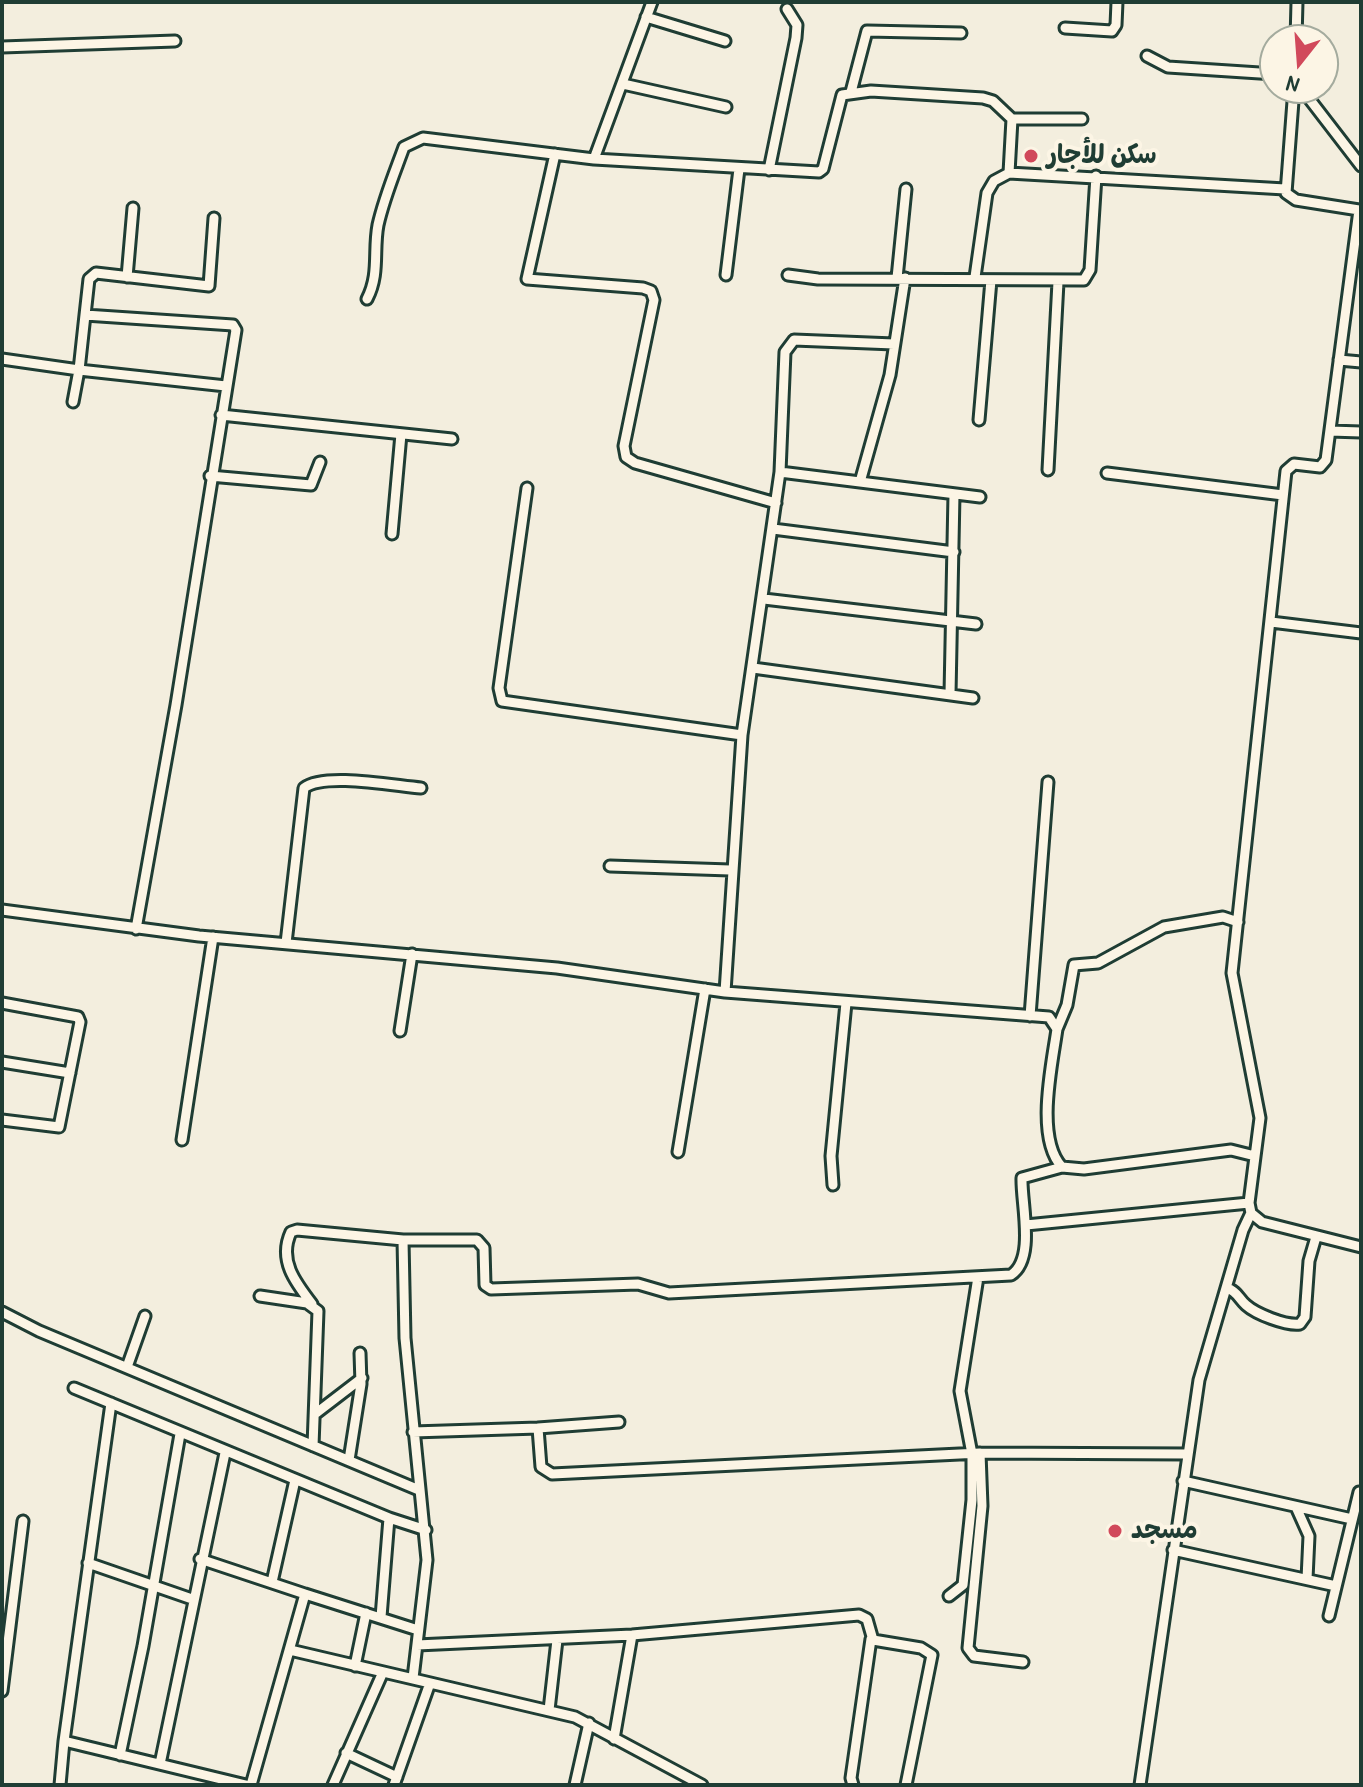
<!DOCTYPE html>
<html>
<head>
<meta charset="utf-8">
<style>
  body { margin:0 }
  #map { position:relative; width:1363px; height:1787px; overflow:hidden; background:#f3eede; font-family:"Patrick Hand",sans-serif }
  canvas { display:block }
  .frame { position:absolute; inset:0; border:4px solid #1f3d34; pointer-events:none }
  .north { position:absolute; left:1259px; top:24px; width:80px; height:80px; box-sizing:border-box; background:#fcf5e5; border:2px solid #a4ab9e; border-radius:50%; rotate:197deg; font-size:22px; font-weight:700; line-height:32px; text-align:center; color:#1f3d34 }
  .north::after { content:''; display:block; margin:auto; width:28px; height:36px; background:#d1495b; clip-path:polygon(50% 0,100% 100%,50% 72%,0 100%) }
</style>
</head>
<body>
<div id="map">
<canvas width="1363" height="1787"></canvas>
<div class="frame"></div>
<div class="north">N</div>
</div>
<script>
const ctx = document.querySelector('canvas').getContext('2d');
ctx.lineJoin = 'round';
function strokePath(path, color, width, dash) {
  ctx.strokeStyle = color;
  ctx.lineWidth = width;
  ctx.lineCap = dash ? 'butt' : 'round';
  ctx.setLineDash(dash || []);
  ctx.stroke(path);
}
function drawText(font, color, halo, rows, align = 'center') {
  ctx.font = font + ' "Patrick Hand","Playpen Sans Arabic",sans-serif';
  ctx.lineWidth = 8;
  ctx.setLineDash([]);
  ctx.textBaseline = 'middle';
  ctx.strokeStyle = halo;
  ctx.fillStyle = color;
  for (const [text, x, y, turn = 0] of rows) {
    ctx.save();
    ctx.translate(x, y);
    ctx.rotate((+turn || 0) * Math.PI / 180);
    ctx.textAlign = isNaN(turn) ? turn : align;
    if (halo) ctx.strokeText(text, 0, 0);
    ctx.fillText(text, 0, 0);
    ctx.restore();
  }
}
const minor = new Path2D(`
  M646,17L725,41
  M1065,28L1112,31L1116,25L1117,2
  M1296,40L1297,2
  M2,47L175,41
  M1147,56L1168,67L1275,74
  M623,84L726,107
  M1294,88L1286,193L1296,200L1359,210L1326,460L1320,467L1294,464L1286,471L1232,973L1260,1118L1249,1203L1251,1213L1262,1222L1361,1247
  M1301,88L1361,166
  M851,92L867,31L961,33
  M1012,119H1082
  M555,154L527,279L643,288L651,291L654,300L624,446L626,457L635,463L776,503
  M594,159L652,2
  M769,170L796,38L797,25L787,9
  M726,275L739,169
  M788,275L818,279L1084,280L1090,270L1096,176
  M127,277L133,208
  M975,277L987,193L994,181L1009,173L1285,189
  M897,278L906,189
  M367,299C380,274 373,251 378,225C384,198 395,172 404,147L423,138L594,159L819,172L823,169L842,95L871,91L983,98L993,101L1012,119L1009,173
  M85,315L79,370L226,386
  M2,359L79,370L73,402
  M1339,360L1361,362
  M221,415L452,439
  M979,420L991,280
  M1330,431L1361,432
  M1048,470L1058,282
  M780,472L980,497
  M1107,473L1283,495
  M210,476L311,485L320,462
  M860,482L890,375L905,278
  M527,488L499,688L502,701L742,735
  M773,529L954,552
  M392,534L401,434
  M764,599L976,624
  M1271,622L1361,633
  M753,668L973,698
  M950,694L954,494
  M610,866L730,870
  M2,910L199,936L557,968L725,992L1049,1017L1057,1029C1052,1065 1035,1138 1062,1167L1084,1169L1231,1150L1255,1156
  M136,929L176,705L236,330L233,325L85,315L89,279L96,273L209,286L214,218
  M286,943L304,788C324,772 395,786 421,788
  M725,992L742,735L780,472L785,352L794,340L894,344
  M2,1003L78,1017L80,1022L59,1127L2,1120
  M1030,1016L1048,782
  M1057,1029L1067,1005L1074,965L1098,963L1164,927L1223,917L1238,922
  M400,1031L412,954
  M2,1062L70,1073
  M182,1140L213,937
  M678,1152L705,989
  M833,1185L831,1156L846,1003
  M1026,1225L1249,1203
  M403,1240L405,1338L427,1560L413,1678
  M1227,1288C1238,1292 1238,1298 1246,1305C1256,1314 1286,1326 1300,1324L1305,1317L1309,1261L1316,1237
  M260,1296L307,1303L318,1311L313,1446
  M312,1304C295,1282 278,1260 291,1232L297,1230L403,1240H477L484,1248L485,1285L491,1289L638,1284L669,1293L1011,1275C1036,1259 1021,1203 1022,1178L1062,1167
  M2,1312L39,1331L419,1490
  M127,1367L145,1316
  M74,1388L389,1518L381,1617
  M111,1403L64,1741L246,1785
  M315,1414L362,1378
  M538,1428L619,1422
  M413,1432L538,1428L541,1467L552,1474L980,1453L1187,1454
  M980,1453L982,1506L968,1648L974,1656L1023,1662
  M349,1460L361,1384L360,1353
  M1183,1481L1352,1519
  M1296,1507L1309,1536L1307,1579
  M389,1518L426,1530
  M1173,1550L1336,1586
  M200,1559L305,1594L251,1785
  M88,1563L192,1599
  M272,1582L295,1480
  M305,1594L418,1630
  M949,1596L963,1585L972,1500V1454L960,1391L978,1277
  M1329,1616L1359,1492
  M417,1645L632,1635L859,1615L867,1619L873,1640L921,1648L932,1655L906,1785
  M290,1650L575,1717L702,1785
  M355,1666L366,1613
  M2,1691L23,1521
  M549,1710L557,1640
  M614,1739L632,1635
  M346,1753L397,1777
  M120,1755L143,1646L180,1434
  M160,1764L225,1453
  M60,1785L64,1741
  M333,1785L383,1672
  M394,1785L430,1683
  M575,1785L589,1723
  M853,1785L851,1778L871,1639
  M1140,1785L1199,1380L1243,1230L1251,1213`);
strokePath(minor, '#1f3d34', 15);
strokePath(minor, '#fcf5e5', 9);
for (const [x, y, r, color] of [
  [1031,156,8,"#d1495b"],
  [1115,1531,8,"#d1495b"]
]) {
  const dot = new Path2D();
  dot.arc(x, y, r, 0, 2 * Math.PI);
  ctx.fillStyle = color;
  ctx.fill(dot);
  strokePath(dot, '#fcf5e5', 3);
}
drawText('bold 26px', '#1f3d34', '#fcf5e5', [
  ["سكن للأجار",1047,156],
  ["مسجد",1131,1531]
], 'left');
</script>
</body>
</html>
